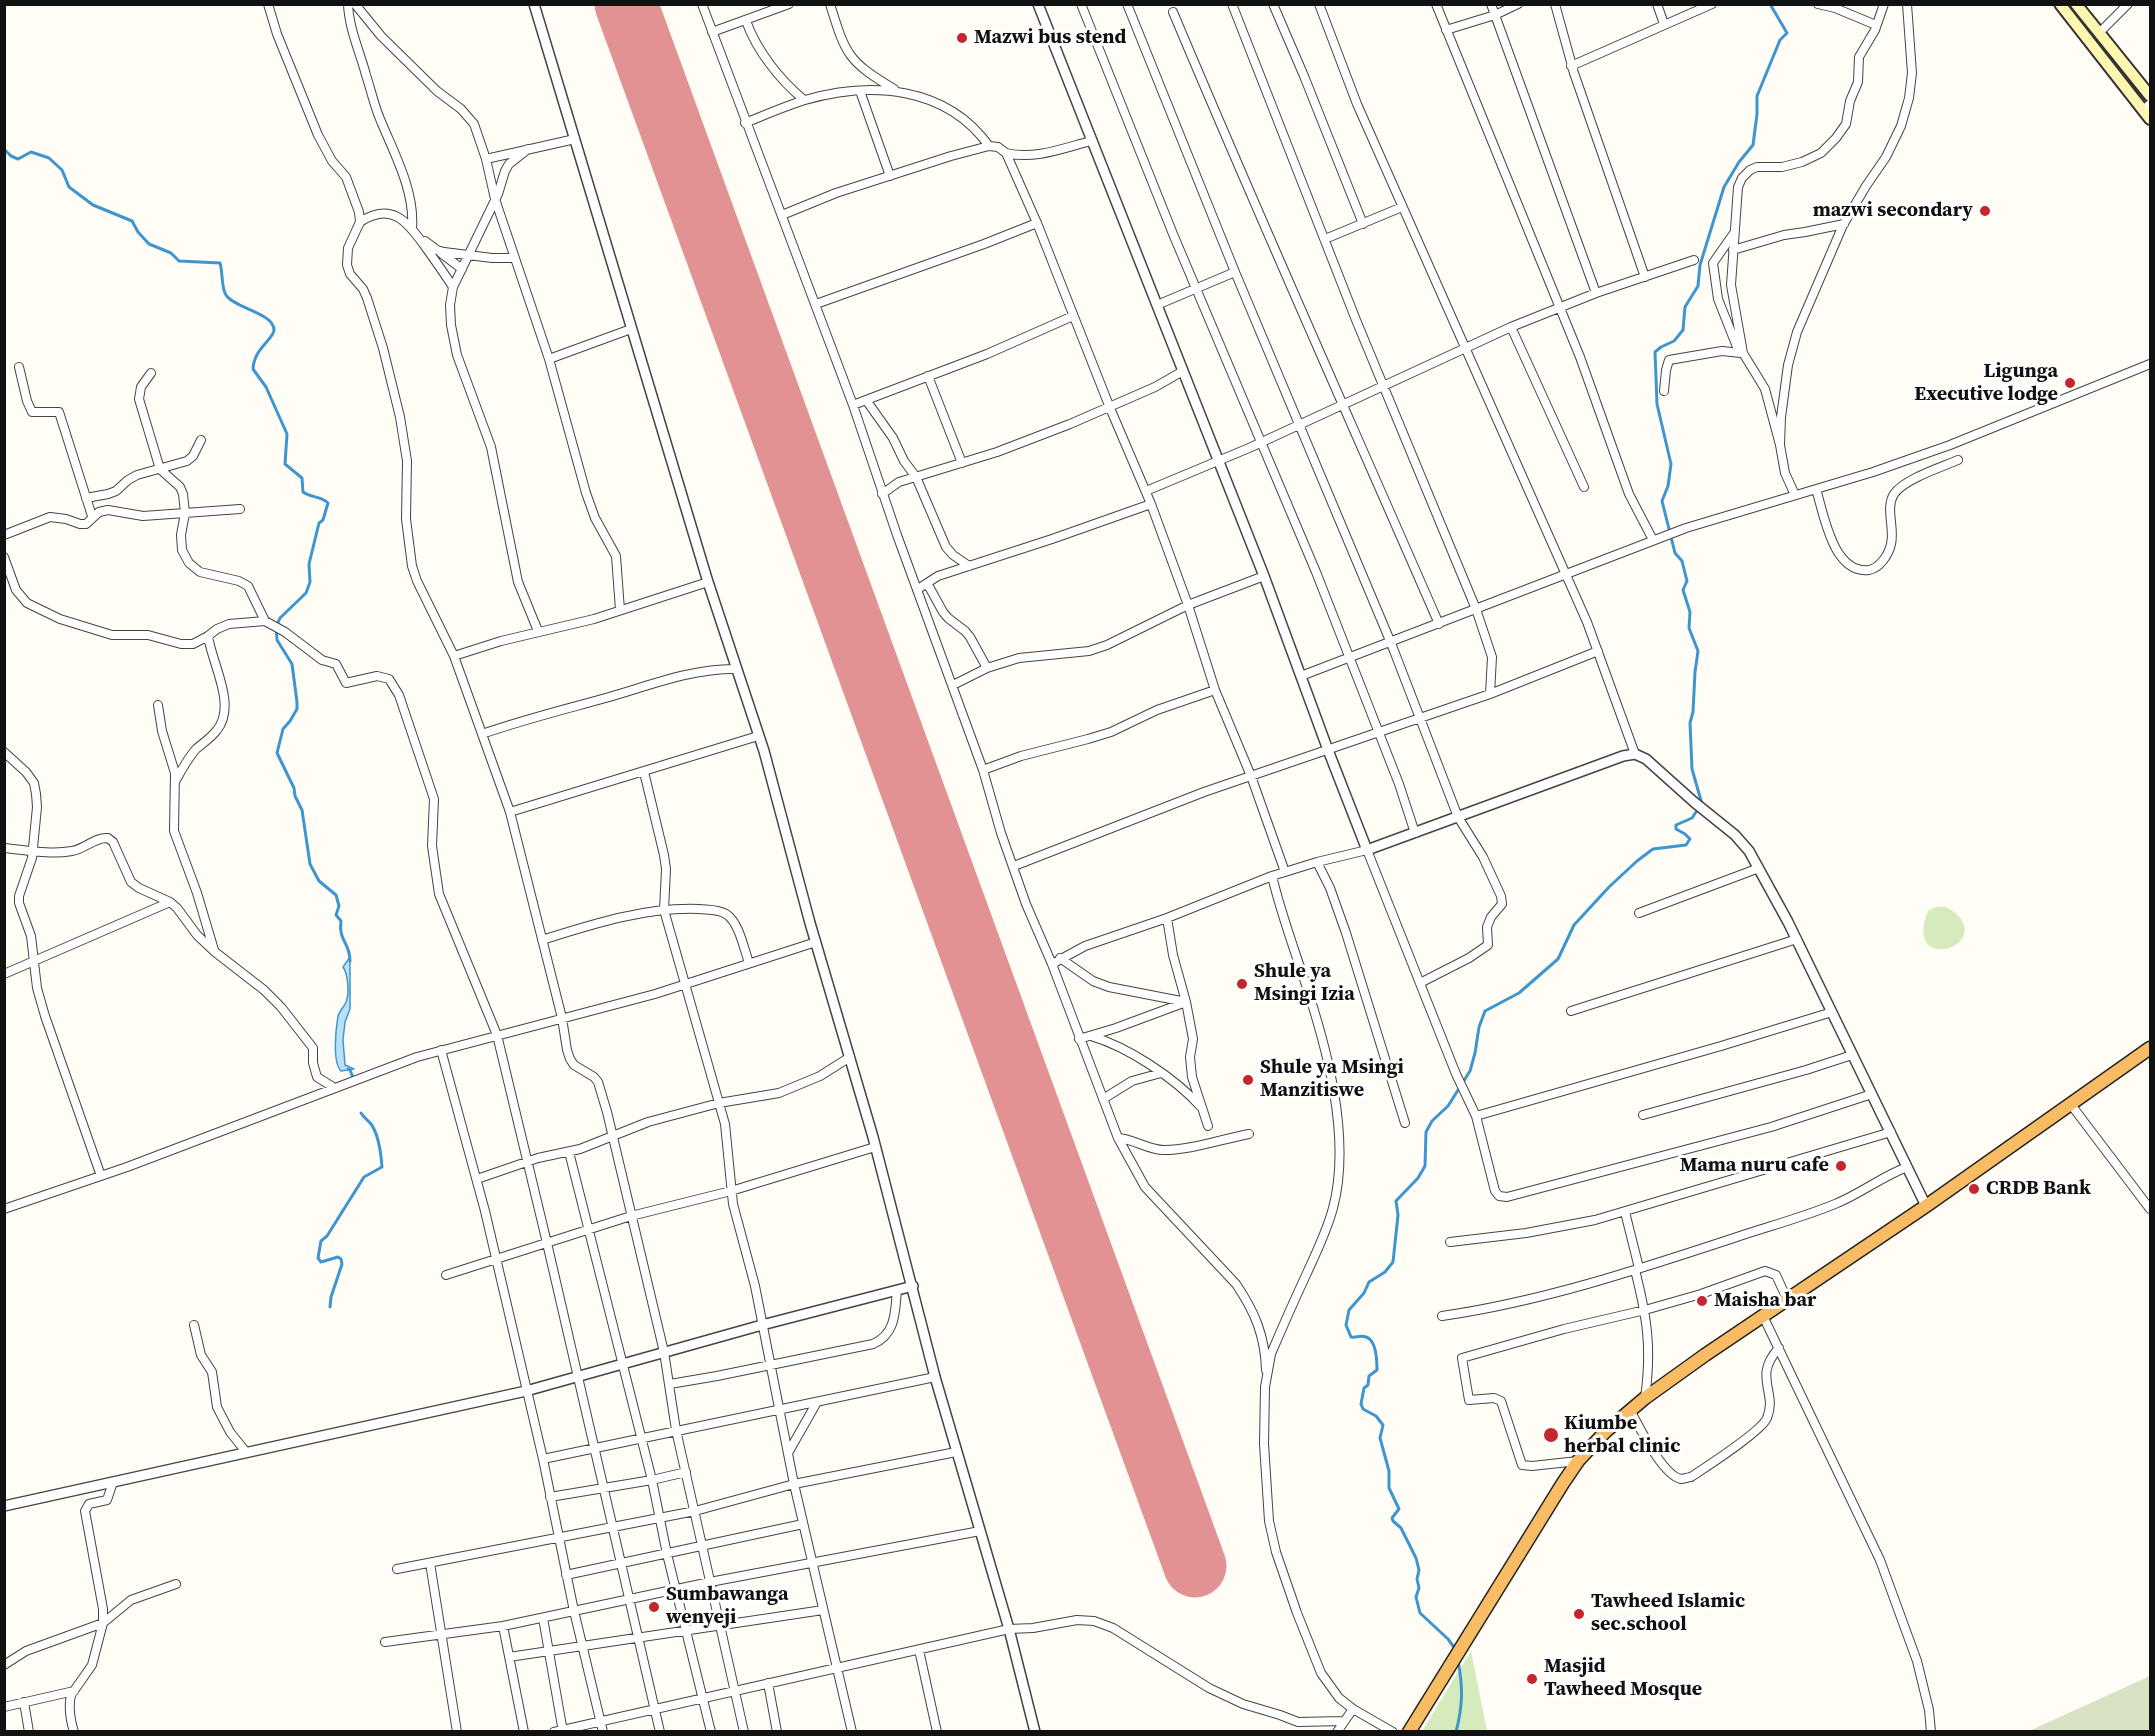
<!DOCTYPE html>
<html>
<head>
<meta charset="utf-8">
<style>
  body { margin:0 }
  #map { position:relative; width:2155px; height:1736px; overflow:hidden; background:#fffdf5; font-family:"Source Serif 4",serif }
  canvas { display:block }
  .frame { position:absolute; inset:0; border:6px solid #111; pointer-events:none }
</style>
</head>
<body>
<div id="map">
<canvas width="2155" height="1736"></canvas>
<div class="frame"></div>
</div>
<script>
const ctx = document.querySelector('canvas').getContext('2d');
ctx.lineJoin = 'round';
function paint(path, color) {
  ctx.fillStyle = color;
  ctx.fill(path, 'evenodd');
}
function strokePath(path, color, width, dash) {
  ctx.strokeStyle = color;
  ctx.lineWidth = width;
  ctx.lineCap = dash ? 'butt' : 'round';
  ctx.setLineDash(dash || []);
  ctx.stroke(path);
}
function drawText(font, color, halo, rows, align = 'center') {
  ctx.font = font + ' "Source Serif 4",serif';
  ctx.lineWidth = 6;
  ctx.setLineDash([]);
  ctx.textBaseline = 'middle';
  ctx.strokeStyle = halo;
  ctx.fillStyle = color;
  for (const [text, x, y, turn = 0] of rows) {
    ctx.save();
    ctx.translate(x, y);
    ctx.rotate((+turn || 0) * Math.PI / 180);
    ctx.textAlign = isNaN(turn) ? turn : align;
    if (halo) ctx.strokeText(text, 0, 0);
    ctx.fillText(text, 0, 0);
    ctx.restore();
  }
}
paint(new Path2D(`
  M1936,907H1946C1951,910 1958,914 1961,919C1982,951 1904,970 1928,911Z
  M1471,1651L1487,1731H1422Z`), '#d5ebbd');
paint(new Path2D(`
  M2150,1676V1731H2029Z`), '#d9e3c4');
const water = new Path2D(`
  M350,957V1009L345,1022L343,1040L345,1065L354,1069L341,1071C332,1062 336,1028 338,1016C340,1010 346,1005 347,999C349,991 348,974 343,967Z`);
paint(water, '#b9e0f7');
strokePath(water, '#3f96cf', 1.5);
strokePath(new Path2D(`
  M4,149L11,156L18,159L31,152L49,158L62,170L69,187L93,205L132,221L138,232L149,244L171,253L179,261L220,263C223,273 221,287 226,295C234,308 274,313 274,330C274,339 254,348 253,369L266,387L287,434L285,464L302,478L303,492C312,498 321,496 328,503L323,520L319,523L309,564L310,582L306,593L280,618L276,627L277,640L292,664L297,702V709L290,721L283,729L277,753L294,788L295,796L302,810L310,864L319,881L336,895L339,906L336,915L341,921C338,941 350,942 350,961
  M1702,804L1692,769L1690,723L1693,712L1695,672L1698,651L1689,628L1690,612L1683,590L1687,581L1682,561L1675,553L1662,501L1668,486L1671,464L1657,404L1655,352L1661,347L1674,341L1683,330L1685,307L1698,286L1700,265L1724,187L1739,162L1753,145L1757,114V96L1780,40L1787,33L1770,4
  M348,1069L350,1070L354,1080
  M330,1307L331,1297L342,1264L341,1259L338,1257L321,1262L318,1258L321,1241L327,1236L364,1177L382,1167C381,1153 379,1135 371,1124C368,1120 364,1118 361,1113
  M1456,1650L1448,1639L1420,1613L1416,1597L1419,1588L1417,1579L1419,1570L1416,1558L1401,1528L1393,1521L1392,1518L1399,1509L1389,1488V1471L1380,1438L1383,1425L1376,1416L1363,1409L1361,1404L1364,1388L1368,1385L1369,1376L1377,1370C1377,1360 1376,1340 1366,1337C1360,1335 1356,1338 1351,1337L1346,1325L1349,1310L1364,1293L1369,1282L1385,1272L1393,1262L1398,1215L1396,1201L1418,1178L1425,1166L1426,1132L1432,1121L1448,1106L1470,1071L1475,1053L1479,1027L1485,1011L1519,993L1558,959L1574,925L1609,887L1637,861L1653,849L1686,845L1690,839L1685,834L1676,829V825L1692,818L1698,809
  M1456,1732C1463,1705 1463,1687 1458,1660`), '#3f96cf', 3);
strokePath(new Path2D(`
  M626,4L1195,1566`), '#e29292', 63);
const minor = new Path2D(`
  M268,4L277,34L318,135L332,161L346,177L359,212L360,222L348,248L347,265L350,274L363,289L367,298L383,348L400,417L407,461L406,519L412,566L417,581L454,656L510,812L562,1018L567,1050L570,1059L574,1065L594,1077L598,1082L607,1112L664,1352L676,1430L744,1732
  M348,4C349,29 360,52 366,75C371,90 374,105 380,119C394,153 415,191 412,228
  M355,4L381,36L437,91L461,109L474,124L486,159L495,199L549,359L586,493L595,518L616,556L620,610
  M702,4L853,405L897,535L983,770L1001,833L1026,904L1052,964L1118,1138L1145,1187L1236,1284C1255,1312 1265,1336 1266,1370
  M830,4C846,56 848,61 894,89
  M1081,4L1173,234L1316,572L1399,784L1415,833
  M1127,4L1235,272L1391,643L1458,817L1483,857L1501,896L1502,904L1491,917L1487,927L1488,945L1469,958L1420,983
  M1232,4L1356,320L1476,609L1492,657L1490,694
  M1273,4L1304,76L1363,224
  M1319,4L1357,104L1587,622L1635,754
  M1436,4L1580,357L1629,494L1653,540
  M1491,4L1596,293
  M1555,4L1574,73L1645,277
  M1657,4L1664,24
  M1818,4L1835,8L1876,25
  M1173,12C1259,217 1350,420 1439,624
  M746,21C757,51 779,79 804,100
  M1446,30L1495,15L1518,4
  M712,32L789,4
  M2099,33L2128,4
  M1571,66L1712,4
  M860,91L890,176
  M2143,110L2150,104
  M745,123C765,115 785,106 805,100C871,81 946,86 989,146
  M528,149L509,164L505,171L498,194L453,287L450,305L451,325L457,355L491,447L518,582L538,631
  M1006,153C1034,160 1064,148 1091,141
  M486,159L575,139
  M782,215L836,193L951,156L989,146L998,147L1006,153L1037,223L1110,408L1151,504L1188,605L1215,690L1251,776L1285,872
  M360,222C391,202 406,220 424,245C434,259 444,273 453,287
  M1734,233L1713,263L1718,299L1739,352
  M1325,239L1402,207
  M425,241L437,250L444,252L492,258H515
  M1733,250L1784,235L1805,232L1844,224
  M441,253L462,269
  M816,304L984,244L1037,223
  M1157,305L1235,272
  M1511,327L1584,487
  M549,359L631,329
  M19,367L27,401L32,412H59L92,516
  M151,373L141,387L139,399L160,469L180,487L183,494L185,513L181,535L182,550L189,563L200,572L239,581L248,586L265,621L285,632L322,660L336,664L346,683L377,676L389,679L399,695L434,799L432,846L439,894L497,1035L547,1243L660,1732
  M928,376L962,463
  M1664,391L1666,370L1669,360L1722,351L1741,353
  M866,400L893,438L904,461L916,477L946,547L953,555L969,566
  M853,405L987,354L1073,316
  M1780,445L1765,389L1743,353L1731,285L1738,187L1742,178L1750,170L1757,167H1782L1802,162L1821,153L1836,138L1846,124L1850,101L1858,82L1859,57L1875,30L1884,4
  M1816,489C1824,515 1833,574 1869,570C1880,568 1889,554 1891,544C1895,528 1885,508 1894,494C1904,479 1942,467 1958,460
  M1146,491L1249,448L1511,327L1596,293L1694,260
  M882,494L899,482L997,452L1070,424L1155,387L1183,371
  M1795,495L1785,473L1780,445L1781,417L1788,365L1797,332L1843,225L1866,186L1886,157L1901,126L1909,98L1912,73L1907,4
  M86,498L108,494L116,491L128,480L137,475L187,461L193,456L201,440
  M4,535L50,517L66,519L80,524H86L99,512L108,510L143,516L240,509
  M4,557L16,590L27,603L60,619L112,635H148L181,644H193L208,636L217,629L229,624L265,621
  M927,583L943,612L948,618L965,631L970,637L987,668
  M918,589L938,576L1052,539L1151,504
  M454,656L501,641L594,619L708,582
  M1301,676L1686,528L1873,472L1950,445L2150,364
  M953,685L987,668L1019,658L1089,651L1107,645L1188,605L1264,576
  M158,705L162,731L175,773L174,831L197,893L214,950
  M482,734C522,720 562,710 602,699C646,687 691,668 737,669
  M4,752L26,772L34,783L36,794L37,807L32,858L19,896V903L31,936L37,988L45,1016L101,1176
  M983,770L1021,756L1088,739L1111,732L1157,710L1215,690
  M644,772L664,855L666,869L664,910L725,1124L733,1204L755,1286L794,1484L956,1452
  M176,780C182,769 188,758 196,749C203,743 212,737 217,730C237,705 212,664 208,636
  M510,812L758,736
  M4,848C26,850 50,855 72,851C85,849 95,837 108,838L113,842L131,882L139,888L170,902L177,908L197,935L215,952L264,990L281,1007L313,1048V1063L317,1077L333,1087
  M1317,862L1330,888L1346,933L1405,1123
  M1014,866L1204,792L1490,694L1598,651
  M1272,876C1280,910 1292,943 1303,976C1326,1044 1352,1137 1333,1208C1327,1231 1316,1253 1306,1275C1294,1301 1282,1328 1271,1354L1265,1387L1264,1444L1269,1521L1276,1552L1297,1613L1321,1673L1339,1698L1353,1709L1393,1732
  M1639,913L1759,868
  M542,940C593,924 645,907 699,909C708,910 718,909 726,914C739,922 744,949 749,963
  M1060,958L1093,981L1109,987L1186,1002L1193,1039L1190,1057L1192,1077L1208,1126
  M1052,964L1085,946L1167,918L1272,876L1317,862L1367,850L1456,1074L1476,1116L1721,1046L1832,1012
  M4,974L170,902
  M1571,1011L1797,939
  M1091,1036C1128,1047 1175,1078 1201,1107
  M1079,1039L1116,1028L1186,1002L1173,955L1167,918
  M441,1050L485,1211L543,1459L574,1611L603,1732
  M1103,1099L1132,1081L1161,1073
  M2072,1106L2150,1209
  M1643,1115L1806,1070L1852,1055
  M1476,1116L1495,1191L1499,1196L1507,1197L1771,1127L1872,1094
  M1118,1138C1134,1139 1148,1150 1164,1150C1191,1150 1222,1139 1249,1134
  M569,1152L652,1480L667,1554L711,1732
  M477,1179L538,1158L580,1149L648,1122L719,1103L779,1093L820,1076L850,1057
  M4,1209L127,1167L417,1057L655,994L816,942
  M1625,1212L1639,1268
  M1450,1242L1526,1233L1595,1220L1891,1132
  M1635,1270C1647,1317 1652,1348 1645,1398
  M446,1275L631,1216L731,1191L875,1147
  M1442,1316C1540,1302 1637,1270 1731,1239C1766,1227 1801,1218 1835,1204C1860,1194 1881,1177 1907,1167
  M1763,1316L1880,1560L1917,1661L1929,1710L1931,1732
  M194,1325L201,1355L212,1372L217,1407L230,1432L246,1452
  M670,1384L717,1376L873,1344C896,1334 895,1312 897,1290
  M1630,1410C1639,1426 1662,1475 1681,1479C1682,1479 1690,1477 1691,1477C1706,1467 1762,1431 1767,1418C1778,1392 1752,1377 1779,1348
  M788,1453L817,1402
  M543,1459L935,1377
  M1578,1461L1532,1466L1522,1465L1501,1401L1494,1398L1469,1400L1462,1358L1564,1329L1645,1310L1701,1294L1765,1271L1776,1275L1787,1299
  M550,1497L652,1480L686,1472
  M430,1563L457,1732
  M397,1569L695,1511L794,1484L852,1732
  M566,1575L803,1524
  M543,1618L563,1732
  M503,1626L524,1732
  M385,1642L503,1626L710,1582L980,1531
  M919,1650L937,1732
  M509,1657L823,1610
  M4,1665L26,1651L103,1623L131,1600L176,1584
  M768,1683L777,1732
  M24,1702L29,1732
  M4,1707L74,1691
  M74,1732C70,1719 68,1708 71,1695L92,1665L103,1623V1609L85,1511L89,1504L107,1500L113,1482
  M554,1732L1009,1629L1033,1628L1077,1620L1094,1621L1113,1628L1209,1688L1243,1704L1280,1715L1298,1722L1344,1721
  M1337,1732L1353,1709`);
const tertiary = new Path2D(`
  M534,4L708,582L764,751L810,923L873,1137L935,1377L1009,1629L1035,1732
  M1038,4L1264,576L1328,750L1367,850L1623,756L1635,754L1646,759L1694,802L1735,835L1749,851L1788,922L1926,1206
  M4,1506L526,1391L762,1325L913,1286`);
const secondary = new Path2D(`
  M2060,4L2150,119
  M2076,4L2150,96`);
const trunk = new Path2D(`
  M1409,1732L1563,1483L1578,1461L1606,1431L1645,1398L1705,1355L1926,1206L2150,1048`);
strokePath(minor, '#444', 10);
strokePath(tertiary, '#444', 12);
strokePath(secondary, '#333', 14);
strokePath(trunk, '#222', 15);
strokePath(minor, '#fff', 8);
strokePath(tertiary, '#fff', 9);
strokePath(secondary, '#fff6b0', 10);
strokePath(trunk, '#f7bc64', 12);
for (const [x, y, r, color] of [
  [962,38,6,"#c4262e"],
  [1985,211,6,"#c4262e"],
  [2070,383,6,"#c4262e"],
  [1242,984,6,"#c4262e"],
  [1248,1080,6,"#c4262e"],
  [1841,1166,6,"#c4262e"],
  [1974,1189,6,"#c4262e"],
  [1702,1301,6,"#c4262e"],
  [1551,1435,8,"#c4262e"],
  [654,1607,6,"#c4262e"],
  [1579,1614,6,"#c4262e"],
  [1532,1679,6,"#c4262e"]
]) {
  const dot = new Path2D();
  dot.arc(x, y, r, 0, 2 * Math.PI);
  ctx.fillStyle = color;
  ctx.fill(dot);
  strokePath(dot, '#fff', 2);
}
drawText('bold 20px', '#111', '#fff', [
  ["Mazwi bus stend",974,38],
  ["mazwi secondary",1973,211,"right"],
  ["Ligunga",2058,372,"right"],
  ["Executive lodge",2058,395,"right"],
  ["Shule ya",1254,972],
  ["Msingi Izia",1254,995],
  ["Shule ya Msingi",1260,1068],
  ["Manzitiswe",1260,1091],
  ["Mama nuru cafe",1829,1166,"right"],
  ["CRDB Bank",1986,1189],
  ["Maisha bar",1714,1301],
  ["Kiumbe",1564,1424],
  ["herbal clinic",1564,1447],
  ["Sumbawanga",666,1595],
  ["wenyeji",666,1618],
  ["Tawheed Islamic",1591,1602],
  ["sec.school",1591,1625],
  ["Masjid",1544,1667],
  ["Tawheed Mosque",1544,1690]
], 'left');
</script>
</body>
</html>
